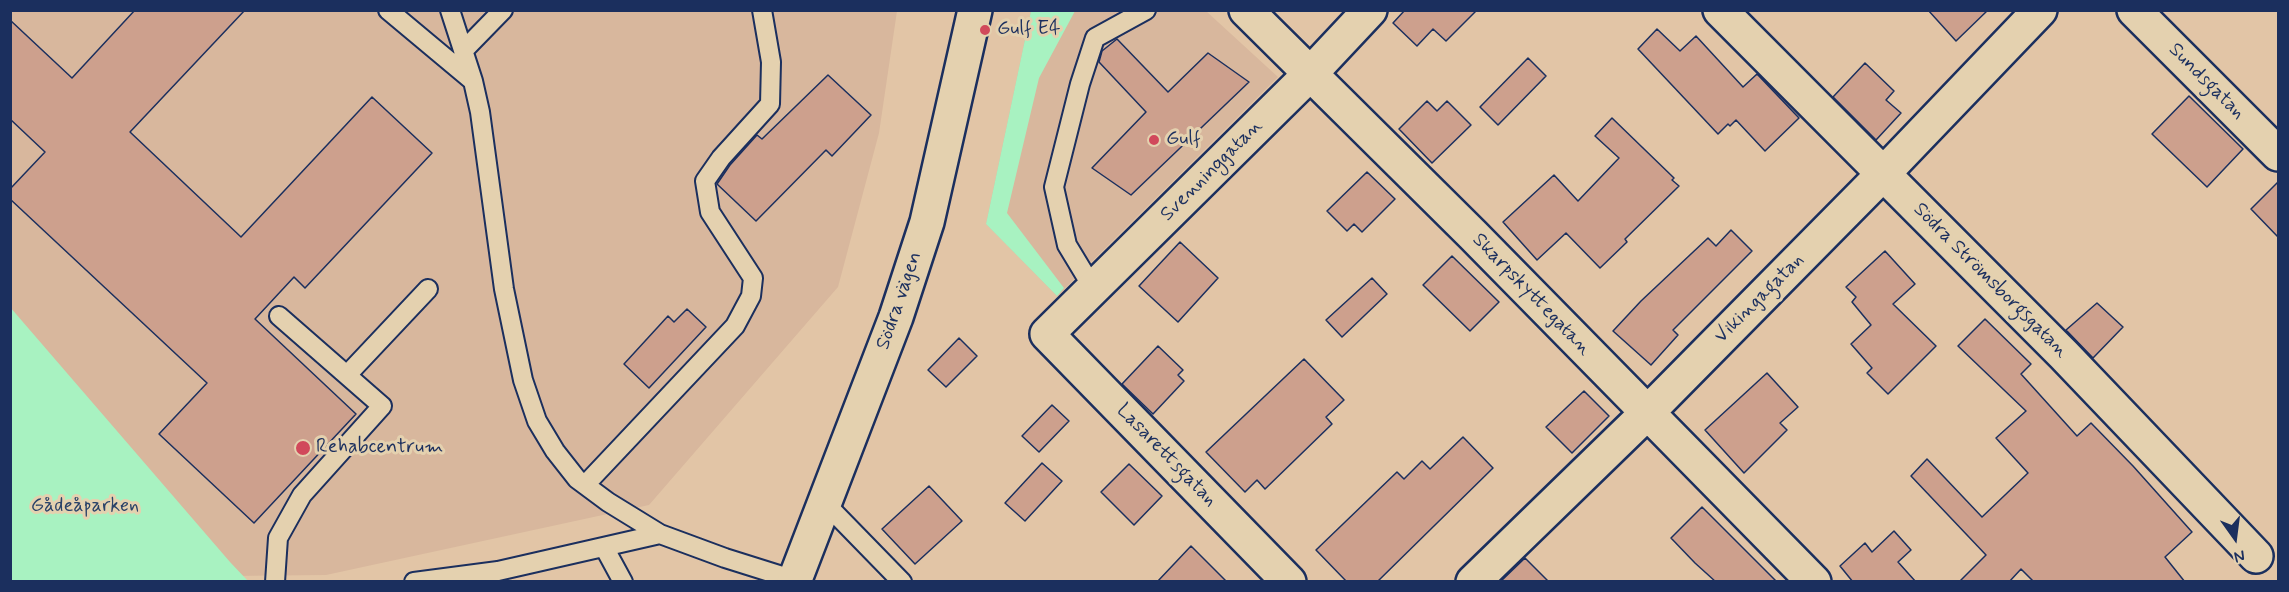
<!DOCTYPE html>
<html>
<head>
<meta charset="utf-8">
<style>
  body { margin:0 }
  #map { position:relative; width:2289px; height:592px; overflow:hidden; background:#e2c5a6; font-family:Mynerve,sans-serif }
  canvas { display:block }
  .frame { position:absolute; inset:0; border:12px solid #1b2f5e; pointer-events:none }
  .north { position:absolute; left:2205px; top:508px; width:60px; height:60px; -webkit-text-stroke:4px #e4d1af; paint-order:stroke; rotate:166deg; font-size:16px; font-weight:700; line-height:24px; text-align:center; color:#1b2f5e }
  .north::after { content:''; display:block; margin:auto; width:21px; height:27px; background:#1b2f5e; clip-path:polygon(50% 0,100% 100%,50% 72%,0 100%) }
</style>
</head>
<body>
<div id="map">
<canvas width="2289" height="592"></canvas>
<div class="frame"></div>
<div class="north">N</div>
</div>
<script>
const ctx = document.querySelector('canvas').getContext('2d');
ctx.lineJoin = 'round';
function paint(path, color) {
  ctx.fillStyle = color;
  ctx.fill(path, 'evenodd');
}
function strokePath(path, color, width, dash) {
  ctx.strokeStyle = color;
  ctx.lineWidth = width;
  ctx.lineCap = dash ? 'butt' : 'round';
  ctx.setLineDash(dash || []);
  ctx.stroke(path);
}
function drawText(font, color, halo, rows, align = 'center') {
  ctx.font = font + ' Mynerve,sans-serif';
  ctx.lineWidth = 6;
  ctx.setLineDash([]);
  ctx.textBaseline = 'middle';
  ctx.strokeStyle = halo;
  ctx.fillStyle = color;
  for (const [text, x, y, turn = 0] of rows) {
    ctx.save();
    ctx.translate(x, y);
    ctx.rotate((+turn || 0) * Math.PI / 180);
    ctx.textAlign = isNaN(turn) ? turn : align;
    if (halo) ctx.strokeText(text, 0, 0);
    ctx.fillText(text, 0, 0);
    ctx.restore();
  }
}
paint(new Path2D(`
  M11,11H897L879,133L838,287L649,505L326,575L28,578L11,548Z
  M1031,11H1206L1278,77L1057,296L986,224Z`), '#d8b79d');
paint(new Path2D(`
  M1031,11H1075L1039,78L1007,213L1064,288L1057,296L986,224Z
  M10,307L230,562L248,581H11Z`), '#a8f2c1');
const building = new Path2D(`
  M135,10H245L130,132L241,237L372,97L432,153L305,288L294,277L255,319L356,414L254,523L159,434L207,383L10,199V189L45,152L10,119V20L72,78Z
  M1405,10H1477L1446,41L1433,29L1417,46L1393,23Z
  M1928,10H1988L1956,41Z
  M1657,29L1680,51L1696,36L1743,87L1757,74L1799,118L1765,151L1736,120L1730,126L1728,124L1718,134L1638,49Z
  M1117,39L1168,92L1208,53L1249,82L1131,195L1092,168L1146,112L1099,62L1102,51Z
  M1528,58L1546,76L1498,125L1480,107Z
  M1865,63L1894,91L1886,100L1901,113L1876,140L1833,97Z
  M828,75L871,115L832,156L826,150L756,221L717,184L730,165L757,135L762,139Z
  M2189,96L2243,149L2207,187L2152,134Z
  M1427,101L1437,111L1447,101L1471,125L1432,163L1399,129Z
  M1612,118L1674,178L1672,180L1679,186L1625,239L1627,242L1600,268L1566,233L1537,260L1503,222L1554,175L1578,201L1619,158L1595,136Z
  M1367,172L1395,199L1362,232L1354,224L1347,231L1327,211Z
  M2278,182V237L2251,209Z
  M1731,230L1752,251L1673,330L1678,335L1651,365L1613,331L1641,301L1708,238L1716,246Z
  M1180,242L1218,278L1178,322L1139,286Z
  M1885,251L1915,284L1893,304L1936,346L1888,394L1867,373L1872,368L1851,344L1871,325L1852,302L1856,297L1846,287Z
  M1452,256L1499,302L1470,331L1423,285Z
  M1372,278L1387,294L1342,337L1326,320Z
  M2097,303L2123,327L2093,358L2066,330Z
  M687,309L706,327L649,388L624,364L668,316L674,322Z
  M1985,319L2031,364L2021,374L2077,436L2091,423L2133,466L2192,532L2165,557L2185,582H2034L2021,569L2009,582H1959L1986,555L1911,476L1927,459L1982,517L2028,473L1996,438L2026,411L1958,346Z
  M959,338L977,356L946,387L928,370Z
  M1158,346L1183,370L1178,375L1184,381L1153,414L1122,384Z
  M1304,359L1344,400L1326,417L1332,424L1265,489L1257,480L1245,492L1206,452Z
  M1767,373L1798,407L1780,423L1787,430L1744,473L1705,430Z
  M1584,391L1609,416L1572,453L1546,427Z
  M1052,405L1069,421L1039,452L1022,436Z
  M1463,437L1493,468L1377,582H1347L1316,550L1397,472L1404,479L1422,461L1430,469Z
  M1042,463L1062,481L1025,521L1005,503Z
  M1129,464L1162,496L1134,525L1101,492Z
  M929,486L962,521L915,564L882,529Z
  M1702,507L1777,582H1716L1695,563L1671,538Z
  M1894,531L1911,550L1898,562L1916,582H1853L1840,566L1865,543L1872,552Z
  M1191,546L1227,582H1157Z
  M1525,558L1549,582H1500Z`);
paint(building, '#cda08d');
strokePath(building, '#1b2f5e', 1.5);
const service = new Path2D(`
  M388,10L473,81
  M450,10L473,81L480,112L504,289L523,380L537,421L555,451L577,479L608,502L660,534L725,558L795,580
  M463,51L503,10
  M1093,288L1067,245L1054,187L1080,84L1095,38L1146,10
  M347,375L428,289
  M585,485L735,326L751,296L753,278L710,212L705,181L721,158L770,104L771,62L762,10
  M825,503L902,582
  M604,547L623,582
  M275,582L278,538L302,495L382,406L279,316
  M414,582L498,571L660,534`);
const minor = new Path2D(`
  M1246,10L1473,235L1814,582
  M1720,10L2064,355L2256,556
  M2134,10L2278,154
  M1289,582L1047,334L1310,74L1370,10
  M1473,582L1647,413L1883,174L2040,10`);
const trunk = new Path2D(`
  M794,582L896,317L927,222L975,10`);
strokePath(service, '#1b2f5e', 22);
strokePath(minor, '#1b2f5e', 38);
strokePath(trunk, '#1b2f5e', 38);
strokePath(service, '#e4d1af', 18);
strokePath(minor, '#e4d1af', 33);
strokePath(trunk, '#e4d1af', 33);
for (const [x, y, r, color] of [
  [985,30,6,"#d1495b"],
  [1154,140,6,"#d1495b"],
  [303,448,8,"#d1495b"]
]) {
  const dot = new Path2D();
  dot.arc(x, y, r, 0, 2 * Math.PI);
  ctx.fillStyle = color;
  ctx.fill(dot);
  strokePath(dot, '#e4d1af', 2);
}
drawText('20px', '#1b2f5e', '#e4d1af', [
  ["Gulf E4",997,30],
  ["Gulf",1166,140],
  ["Rehabcentrum",316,448]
], 'left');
drawText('20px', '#1b2f5e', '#e4d1af', [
  ["Sundsgatan",2206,82,45],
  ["Svenninggatan",1212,171,-45],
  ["Södra Strömsborgsgatan",1990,281,45],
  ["Skarpskyttegatan",1531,295,46],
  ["Vikingagatan",1760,299,-45],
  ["Södra vägen",900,301,-71],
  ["Lasarettsgatan",1166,456,46]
]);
drawText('20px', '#294268', '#e4d1af', [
  ["Gådeåparken",85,507]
]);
</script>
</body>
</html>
